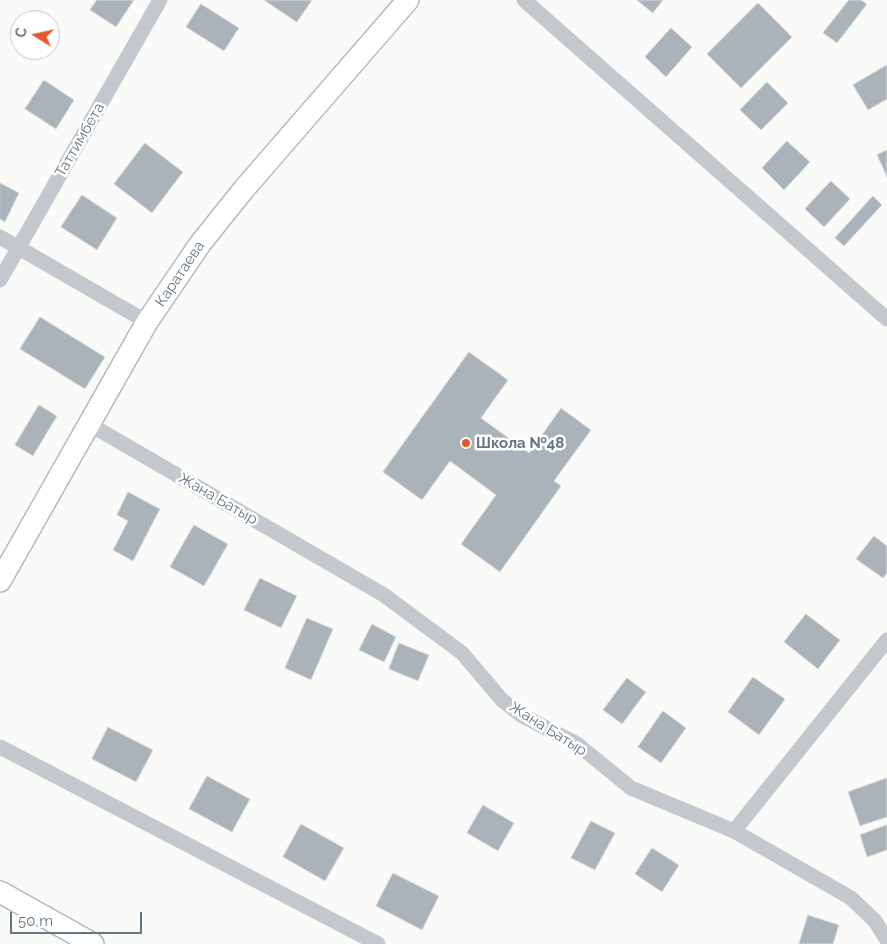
<!DOCTYPE html>
<html>
<head>
<meta charset="utf-8">
<style>
  body { margin:0 }
  #map { position:relative; width:887px; height:944px; overflow:hidden; background:#fafaf8; font-family:Raleway,sans-serif }
  canvas { display:block }
  .north { position:absolute; left:10px; top:10px; width:50px; height:50px; box-sizing:border-box; background:#fff; border:1px solid #c1c8cd; border-radius:50%; rotate:280deg; font-size:14px; font-weight:700; line-height:20px; text-align:center; color:#657683 }
  .north::after { content:''; display:block; margin:auto; width:18px; height:22px; background:#e4572e; clip-path:polygon(50% 0,100% 100%,50% 72%,0 100%) }
  .scale { position:absolute; left:10px; top:912px; width:132px; height:22px; box-sizing:border-box; border:2px solid #657683; border-top:0; padding-left:6px; font-size:15px; line-height:18px; white-space:nowrap; color:#657683; -webkit-text-stroke:4px #fff; paint-order:stroke }
</style>
</head>
<body>
<div id="map">
<canvas width="887" height="944"></canvas>
<div class="north">С</div>
<div class="scale">50 m</div>
</div>
<script>
const ctx = document.querySelector('canvas').getContext('2d');
ctx.lineJoin = 'round';
function paint(path, color) {
  ctx.fillStyle = color;
  ctx.fill(path, 'evenodd');
}
function strokePath(path, color, width, dash) {
  ctx.strokeStyle = color;
  ctx.lineWidth = width;
  ctx.lineCap = dash ? 'butt' : 'round';
  ctx.setLineDash(dash || []);
  ctx.stroke(path);
}
function drawText(font, color, halo, rows, align = 'center') {
  ctx.font = font + ' Raleway,sans-serif';
  ctx.lineWidth = 5;
  ctx.setLineDash([]);
  ctx.textBaseline = 'middle';
  ctx.strokeStyle = halo;
  ctx.fillStyle = color;
  for (const [text, x, y, turn = 0] of rows) {
    ctx.save();
    ctx.translate(x, y);
    ctx.rotate((+turn || 0) * Math.PI / 180);
    ctx.textAlign = isNaN(turn) ? turn : align;
    if (halo) ctx.strokeText(text, 0, 0);
    ctx.fillText(text, 0, 0);
    ctx.restore();
  }
}
const building = new Path2D(`
  M97,0H134L116,27L90,10Z
  M264,0H312L297,22Z
  M637,0H663L653,13Z
  M849,0H861L867,4L837,43L823,33Z
  M758,3L792,37L741,88L707,54Z
  M201,4L239,28L224,51L186,27Z
  M671,28L692,47L666,77L645,57Z
  M887,65V99L868,110L853,85Z
  M44,80L74,100L56,129L25,109Z
  M767,82L788,103L761,130L740,110Z
  M787,141L810,162L784,190L762,168Z
  M145,143L183,172L152,213L114,184Z
  M887,150V177L877,155Z
  M831,181L850,199L824,227L805,209Z
  M0,183L19,193L5,222L0,219Z
  M82,195L117,218L97,250L61,227Z
  M873,196L882,205L844,246L835,238Z
  M40,317L105,357L85,389L20,349Z
  M469,352L508,380L481,418L529,453L561,408L591,430L554,481L561,486L500,572L461,544L496,495L450,461L422,500L383,472Z
  M39,405L57,416L33,456L15,445Z
  M128,492L160,509L133,561L113,550L128,521L117,515Z
  M194,525L228,544L204,586L170,567Z
  M874,536L887,546V573L883,578L856,559Z
  M260,578L297,596L281,628L244,610Z
  M806,614L840,640L818,669L784,642Z
  M307,618L333,629L311,680L285,668Z
  M372,624L396,637L384,662L359,650Z
  M399,643L429,655L418,681L389,669Z
  M753,677L785,699L759,735L728,712Z
  M627,678L646,692L622,724L603,710Z
  M663,711L686,728L661,763L638,747Z
  M108,727L153,750L136,782L92,759Z
  M207,776L250,799L232,832L189,809Z
  M887,778V817L860,826L848,792Z
  M483,805L514,823L498,851L467,833Z
  M591,821L615,833L595,870L571,858Z
  M301,824L344,848L325,881L283,857Z
  M887,825V850L867,857L860,835Z
  M652,848L679,865L662,892L635,874Z
  M393,873L439,896L422,930L376,906Z
  M808,915L839,925L833,944H799Z`);
paint(building, '#aab3b9');
strokePath(building, '#dcdcda', 1);
const secondary = new Path2D(`
  M0,581L147,322L200,244L244,189L408,0
  M0,892L93,944`);
strokePath(secondary, '#b3babf', 24);
strokePath(new Path2D(`
  M524,0L887,319
  M0,237L147,322
  M0,280L160,0
  M89,424L384,595L462,653L502,700L521,715L577,744L631,788L734,831L851,898L875,921L887,940
  M0,747L378,944
  M734,831L887,640`), '#c3c8cc', 15);
strokePath(secondary, '#fff', 21);
for (const [x, y, r, color] of [
  [466,443,5,"#e4572e"]
]) {
  const dot = new Path2D();
  dot.arc(x, y, r, 0, 2 * Math.PI);
  ctx.fillStyle = color;
  ctx.fill(dot);
  strokePath(dot, '#fff', 2);
}
drawText('15px', '#657683', '#fff', [
  ["Таттимбета",80,140,-60],
  ["Каратаева",180,274,-56],
  ["Жана Батыр",218,499,30],
  ["Жана Батыр",548,729,32]
]);
drawText('bold 15px', '#657683', '#fff', [
  ["Школа №48",476,443]
], 'left');
</script>
</body>
</html>
